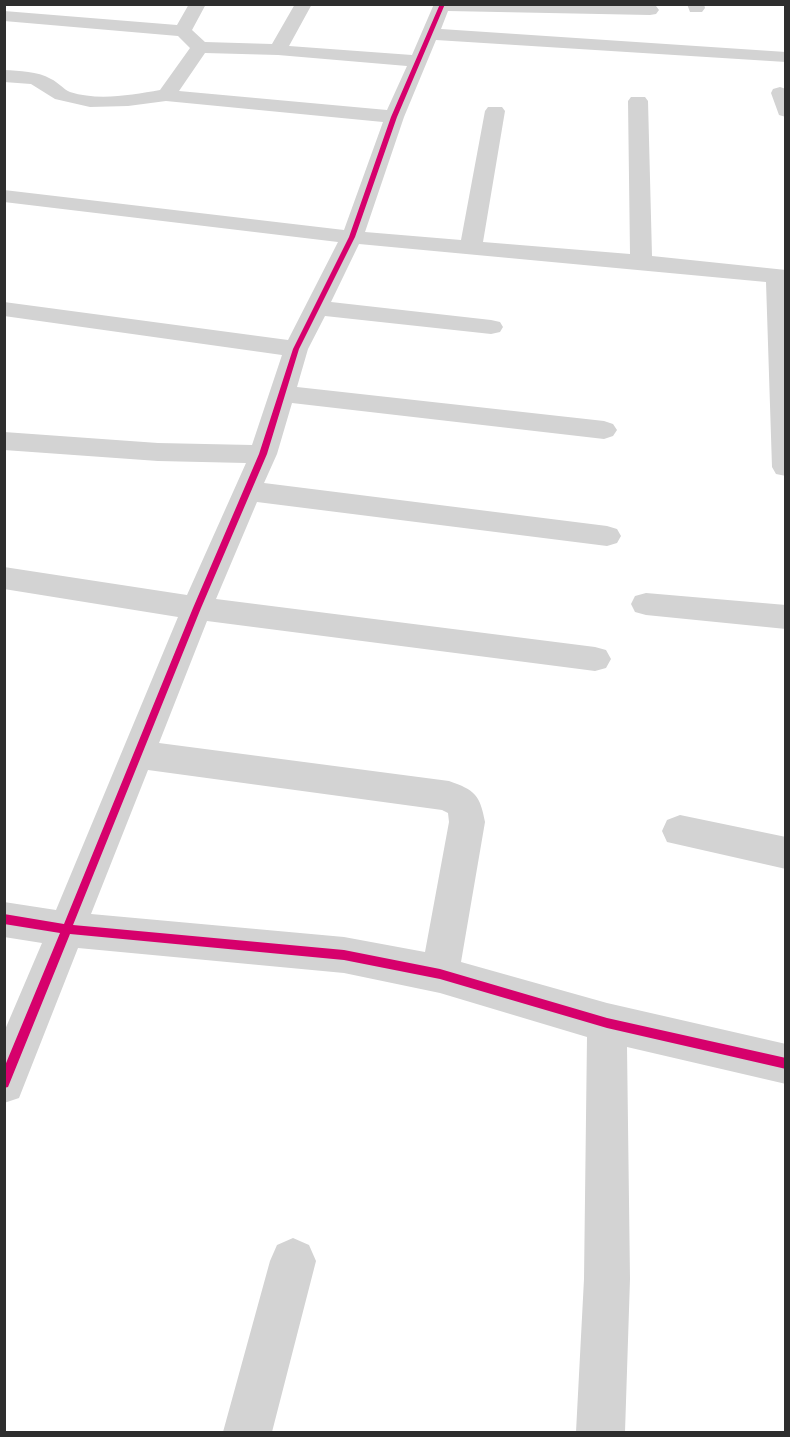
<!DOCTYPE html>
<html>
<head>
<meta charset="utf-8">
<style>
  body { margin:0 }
  #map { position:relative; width:790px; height:1437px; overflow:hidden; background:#fff; font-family:Lato,sans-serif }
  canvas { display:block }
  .frame { position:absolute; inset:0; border:6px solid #2e2e2e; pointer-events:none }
</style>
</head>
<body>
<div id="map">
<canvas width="790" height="1437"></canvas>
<div class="frame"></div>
</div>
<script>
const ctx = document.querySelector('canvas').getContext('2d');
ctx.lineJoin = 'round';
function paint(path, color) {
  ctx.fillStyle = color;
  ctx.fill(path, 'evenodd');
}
paint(new Path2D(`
  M189,4H206L192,30L205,42L272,44L295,4H312L289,46L412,55L434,4H631L656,6L659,10L656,14L650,15L448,11L441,29L786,52V62L436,40L404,117L365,232L461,240L485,111L488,107H502L505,111L483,242L630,254L628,101L631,97H645L648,101L652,256L786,270V476L776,474L772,467L766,282L359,244L331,302L491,320L500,322L503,327L500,332L491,334L325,316L308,349L297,387L604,421L613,424L617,430L613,436L604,439L292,403L277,454L264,483L607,526L617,529L621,536L617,543L607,546L257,502L216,599L595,647L606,650L611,659L606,668L595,671L207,621L159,743L449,781C475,790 480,795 485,822L461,962L607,1003L786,1044V1084L627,1047L630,1279L625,1432H576L584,1279L587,1037L440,993L344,973L78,948L19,1098L4,1103V1032L42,943L4,937V902L56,910L178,617L4,589V567L187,595L246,463L158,461L4,450V432L158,443L252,445L282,355L4,316V302L288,340L338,242L4,202V190L344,230L383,122L166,101L128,106L90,107L55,99L31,84L4,82V70C20,71 37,71 51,79C58,82 63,89 70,92C98,101 132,95 160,90L190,48L178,36L4,21V11L177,25ZM205,53L278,55L407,66L387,110L179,91ZM148,770L442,810L448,813L449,822L425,952L344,937L91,914Z
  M687,4H704L705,8L702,12H690Z
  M780,87L786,89V117L779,115L771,93L773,89Z
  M646,593L786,605V629L646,615L635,612L631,604L635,596Z
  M680,815L786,837V869L667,842L662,831L667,820Z
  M293,1238L309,1245L316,1261L272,1432H223L270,1261L277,1245Z`), '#d3d3d3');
paint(new Path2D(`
  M440,4H445L397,117L355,237L299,349L267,454L201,608L73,925L344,950L440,969L607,1018L786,1058V1069L607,1028L440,979L344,960L70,934L8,1087L4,1088V1068L60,933L4,924V914L64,924L193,608L259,454L293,349L349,237L391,117Z`), '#d6006c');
</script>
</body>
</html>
